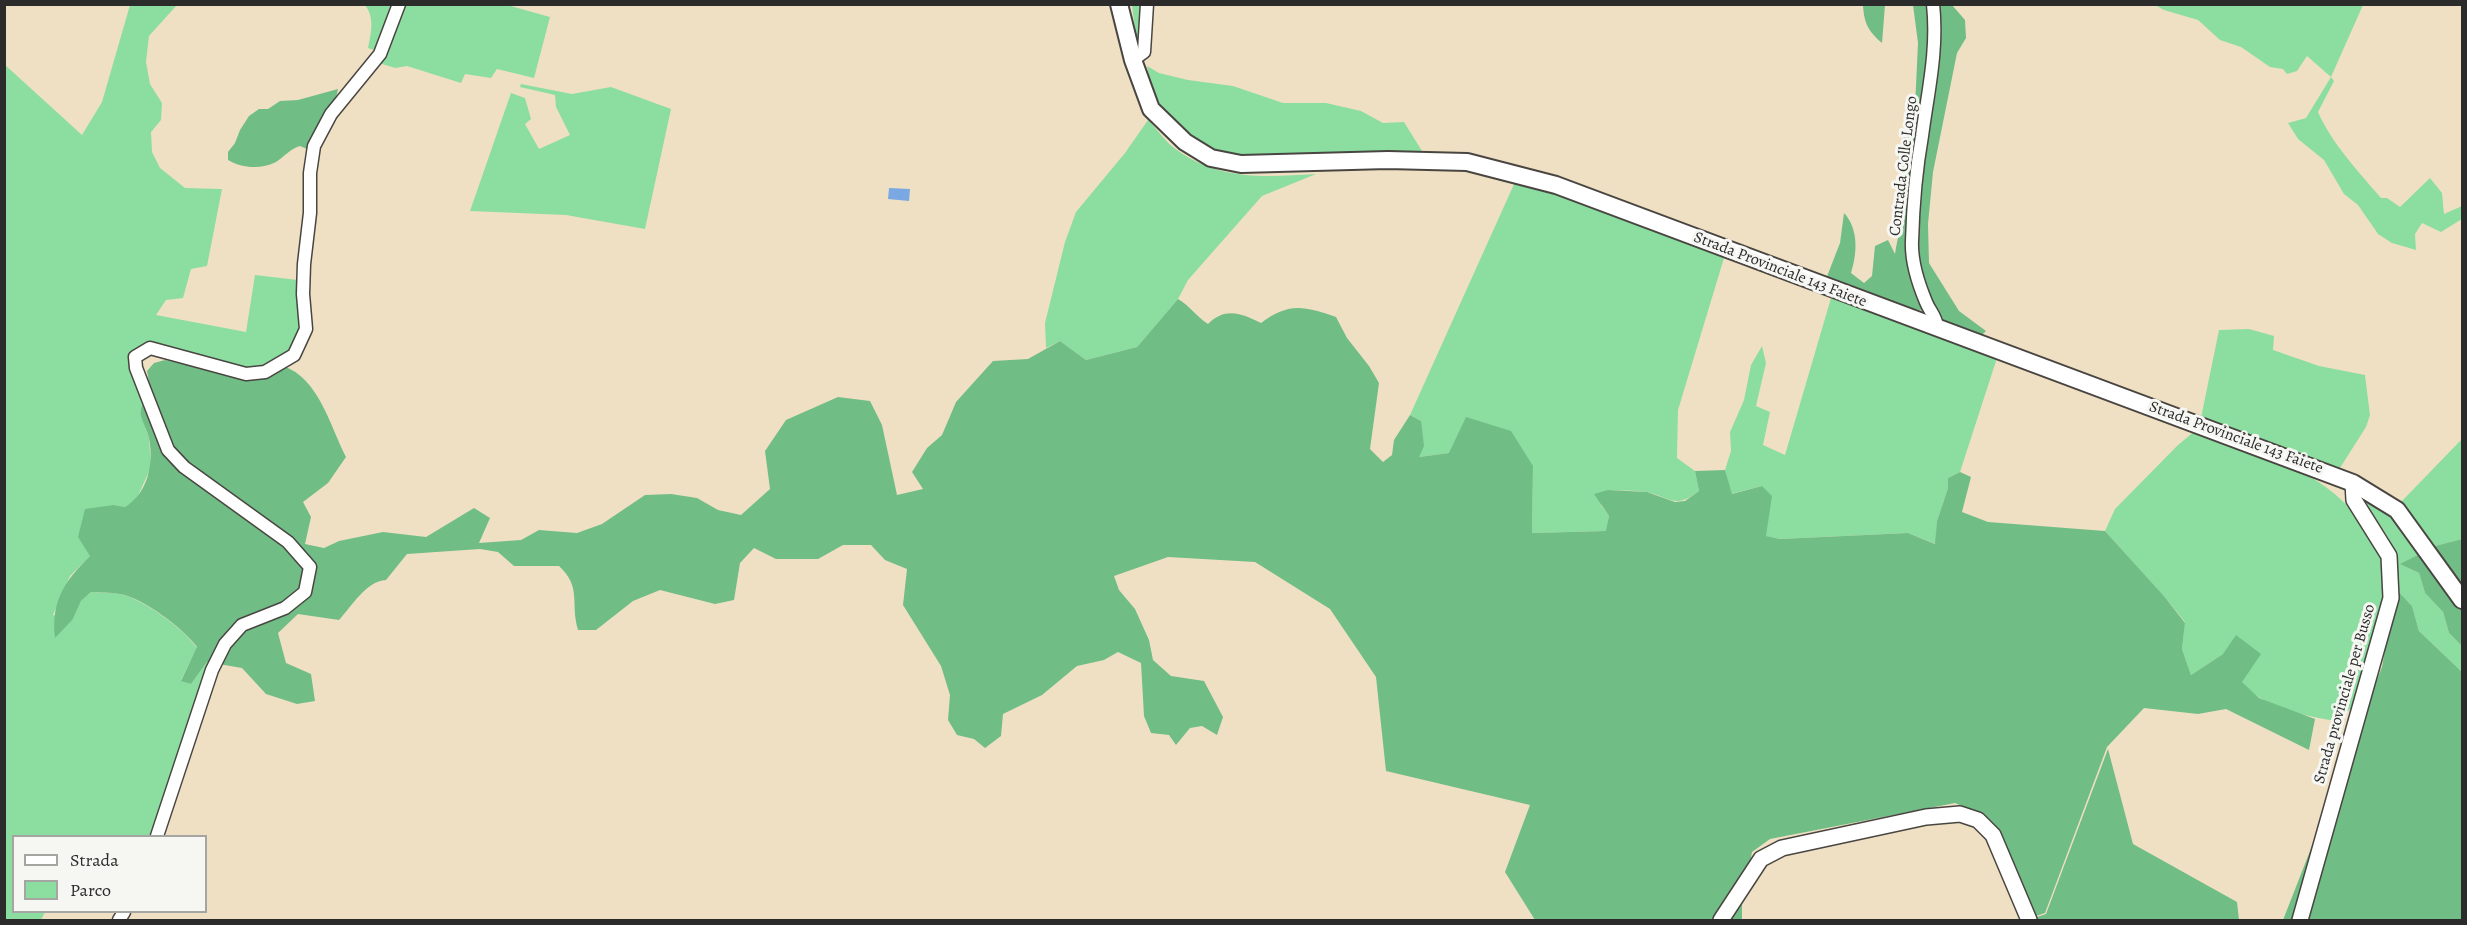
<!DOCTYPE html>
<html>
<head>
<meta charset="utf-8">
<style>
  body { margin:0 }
  #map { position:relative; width:2467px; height:925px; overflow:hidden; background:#f0e0c3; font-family:Alegreya,serif }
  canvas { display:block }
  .frame { position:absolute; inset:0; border:6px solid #2b2b2b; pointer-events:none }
  .legend { position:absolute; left:12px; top:835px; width:195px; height:78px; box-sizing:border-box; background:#f6f6f2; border:2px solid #a5a5a2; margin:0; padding:8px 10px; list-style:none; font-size:18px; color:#2b2b2b }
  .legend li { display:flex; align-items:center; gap:12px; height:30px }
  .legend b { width:30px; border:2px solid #a5a5a2 }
</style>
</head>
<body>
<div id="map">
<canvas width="2467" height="925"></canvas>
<div class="frame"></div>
<ul class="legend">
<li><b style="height:8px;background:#fff"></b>Strada</li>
<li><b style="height:16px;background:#8bdea0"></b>Parco</li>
</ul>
</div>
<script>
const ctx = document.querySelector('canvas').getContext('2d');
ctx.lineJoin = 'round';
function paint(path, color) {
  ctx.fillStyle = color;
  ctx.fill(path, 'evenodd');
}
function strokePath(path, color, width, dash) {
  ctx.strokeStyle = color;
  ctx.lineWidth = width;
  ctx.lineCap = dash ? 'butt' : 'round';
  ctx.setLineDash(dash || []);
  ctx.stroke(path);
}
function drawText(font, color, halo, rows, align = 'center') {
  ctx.font = font + ' Alegreya,serif';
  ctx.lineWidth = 6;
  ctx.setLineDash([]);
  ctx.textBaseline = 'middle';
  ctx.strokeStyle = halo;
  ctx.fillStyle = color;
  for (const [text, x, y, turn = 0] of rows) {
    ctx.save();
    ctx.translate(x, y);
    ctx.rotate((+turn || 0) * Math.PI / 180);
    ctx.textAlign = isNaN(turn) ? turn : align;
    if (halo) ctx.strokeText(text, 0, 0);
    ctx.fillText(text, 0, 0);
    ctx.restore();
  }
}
paint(new Path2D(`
  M130,5H177L149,36L146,62L150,84L162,103L161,120L151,132L152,152L160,168L185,188L222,189L207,266L191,269L183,298L166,300L156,315L246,332L255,275L298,280C302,327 305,356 251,370L146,344C114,355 135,380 146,399L141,414L149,438L151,467L136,500L125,507L114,505L90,556L70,576L53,615L73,619L81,601L91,592C100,593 111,592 120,594C143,599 183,628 197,648L181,680L191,684L207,662H210L150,836H14V912H45L41,920H4V64L82,135L102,102Z
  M365,5H507L550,17L534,78L497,69L491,78L465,74L461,83L407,66L395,68L379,63L385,54L368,48C371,33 375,18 365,5Z
  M1132,5H1141V40L1137,47Z
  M2155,5H2363L2331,77L2334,81L2318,112C2332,144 2359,172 2381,198H2387L2400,207L2430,178L2442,193L2444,214L2462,206V219L2441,232L2422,223L2415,234L2416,250L2392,243L2378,234L2358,205L2344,194L2324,160L2298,139L2288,123L2306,118L2331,77L2307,56L2297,71L2287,74L2283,69L2270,67L2241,47L2220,40L2198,20L2164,10Z
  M1147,66L1159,73L1188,80L1233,86L1283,103H1326L1361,111L1383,123L1404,122L1422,151C1380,151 1339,154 1298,155C1272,156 1246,159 1220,152C1181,143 1152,103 1147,66Z
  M521,84L572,94L611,87L671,109L645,229L566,215L470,211L511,93L525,98L531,119L525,124L539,149L570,135L556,107L555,95L520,87Z
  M1148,120C1157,129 1166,143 1177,150C1220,181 1266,177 1316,174L1262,196L1188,280L1178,299L1137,347L1086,360L1060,341L1046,348L1045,323L1065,242L1076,212L1125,153Z
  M1515,182L1533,185L1577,200L1724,258L1678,410L1677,458L1695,471L1699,491C1674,510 1672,497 1646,492C1634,490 1620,491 1608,490L1601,505L1609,516L1607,531L1532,533L1533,466L1449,453L1419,457L1421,421L1410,415Z
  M1831,298L1997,358L1960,472L1948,478V488L1937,521L1936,544L1908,533L1780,539L1765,536L1762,486L1731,494L1725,470L1731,451L1730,432L1744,400L1751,365L1762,346L1766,363L1756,406L1770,412L1763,445L1785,455Z
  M2249,329L2274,336L2273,350L2319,366L2365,375L2370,415L2366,427L2340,468L2201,418L2219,330Z
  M2196,430C2264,455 2338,473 2374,542C2382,558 2390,579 2387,599C2381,630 2361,676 2351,708L2338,721C2313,718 2282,711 2260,698C2244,689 2233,669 2223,654L2191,675L2182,649L2185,622L2164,596L2105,531L2115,509L2178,445Z
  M2462,439V539L2435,546L2401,502Z
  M2370,499L2399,520L2423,552L2401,564L2419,573L2425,593L2443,612L2449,633L2462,646V672L2419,631L2412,606L2396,589C2401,561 2398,551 2381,527C2376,519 2369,513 2367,503Z`), '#8bdea0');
paint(new Path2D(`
  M1863,5H1885L1882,43C1868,31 1864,23 1863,5Z
  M1913,5H1952L1965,20L1966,38L1957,53L1933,172L1928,224L1929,263L1959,311L1986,331L1982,335L1926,317L1925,311L1898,306L1858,288L1826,279L1840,243L1844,213C1859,229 1857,254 1851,273L1864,283L1872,276L1875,246L1888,240L1895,254C1900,222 1913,193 1897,163L1905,131L1910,127L1915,107L1918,43Z
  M338,89L335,103L309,150L300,146C290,149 285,156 276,162C261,170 241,168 228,160V152L235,143L240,130L249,116L259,109H268L280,101L298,100Z
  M1178,299C1190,306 1196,316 1208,324C1225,307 1241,313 1261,323C1289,302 1304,306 1336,317L1347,338L1369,366L1379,383L1370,449L1383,462L1392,455L1394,440L1410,415L1421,421L1424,446L1419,457L1449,453L1466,417L1511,431L1533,466L1532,533L1606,531L1609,516L1594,494L1608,490L1647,492L1675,502L1685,501L1699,491L1695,471L1725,470L1732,494L1762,486L1772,496L1766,536L1780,539L1908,533L1935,544L1937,521L1948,488V478L1960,472L1971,477L1962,512L1988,522L2105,531L2164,596L2185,623L2182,649L2191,675L2223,654L2236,635L2261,654L2242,682L2259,698L2315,719L2309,750L2226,709L2198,714L2144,708L2107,747L2045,913L2036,916L1999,831L1984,815L1955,803L1770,839L1752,852L1742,904V920H1535L1505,872L1530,805L1386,771L1376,677L1330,609L1255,562L1168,557L1114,576L1119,590L1135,609L1149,640L1153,660L1171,676L1204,681L1223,717L1217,735L1202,726L1190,728L1176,745L1169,735L1151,733L1144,716L1141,663L1118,652L1104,660L1077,666L1042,695L1003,714L1001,736L985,748L974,739L957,735L948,720L950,695L941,666L903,605L907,569L885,560L871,545H843L818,559H776L754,548L740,563L734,600L715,604L660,590L633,601L596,630H578C570,603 582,587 559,566H514L498,552L480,549L407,554L386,580C366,581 352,606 339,620L298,614L278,633L286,663L311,674L315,701L297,704L266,694L242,668L207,662L191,684L181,681L197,647C183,628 143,598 120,594C110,592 100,593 91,592L81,601L73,619L55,638C51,601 64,582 90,556L78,537L85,509L114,505L125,507C148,493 154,464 149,438C147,430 143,423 141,416C139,402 153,395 147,371L154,363L165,360L251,379L283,366C319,378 330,426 346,457L328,483L303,502L311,517L305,544L324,548L339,541L383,532L426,537L474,508L490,518L479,543L521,540L539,530L577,533L602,524L645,495L671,494L697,498L718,510L741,515L770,489L765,451L786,420L838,397L870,401L882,425L897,495L923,489L912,472L927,448L942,435L956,402L993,361L1028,359L1060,341L1086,360L1137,347Z
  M2462,539V646L2449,633L2443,612L2425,593L2419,573L2400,564L2435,546Z
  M2396,589L2412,606L2419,631L2462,672V920H2283L2382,667Z
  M2108,749L2133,844L2237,902L2239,920H2028L2046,914Z`), '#70bd86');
paint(new Path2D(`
  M889,188L910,189L909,201L888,199Z`), '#79a8e3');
const minor = new Path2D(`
  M1933,4C1938,50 1928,91 1922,136C1916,170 1913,206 1912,241C1911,262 1918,283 1926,302C1930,312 1936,316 1937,327
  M1133,60L1144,52L1147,4
  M157,836L212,670L225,644L242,625L285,608L305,592L310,567L288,542L184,467L168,450L136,368L135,357L150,348L246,374L265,372L294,355L306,329L303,294L304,264L310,213V173L314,146L331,114L380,54L399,4
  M119,920L124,912`);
const tertiary = new Path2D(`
  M1721,920L1761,859L1782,848L1926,817L1960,814L1978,820L1993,835L2029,920
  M2300,920L2391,598L2389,556L2354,500L2353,483`);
const secondary = new Path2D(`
  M1119,4L1133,60L1151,109L1185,142L1211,158L1241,164L1388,160L1467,162L1556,185L2353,483L2397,510L2462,600`);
strokePath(minor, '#494642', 15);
strokePath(tertiary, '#494642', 18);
strokePath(secondary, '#494642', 20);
strokePath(minor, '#fff', 12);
strokePath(tertiary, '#fff', 15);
strokePath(secondary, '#fff', 16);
drawText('16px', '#2b2b2b', '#f6f6f2', [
  ["Contrada Colle Longo",1904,166,-83],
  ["Strada Provinciale 143 Faiete",1780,270,21],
  ["Strada Provinciale 143 Faiete",2236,438,20],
  ["Strada provinciale per Busso",2345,694,-74]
]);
</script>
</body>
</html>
